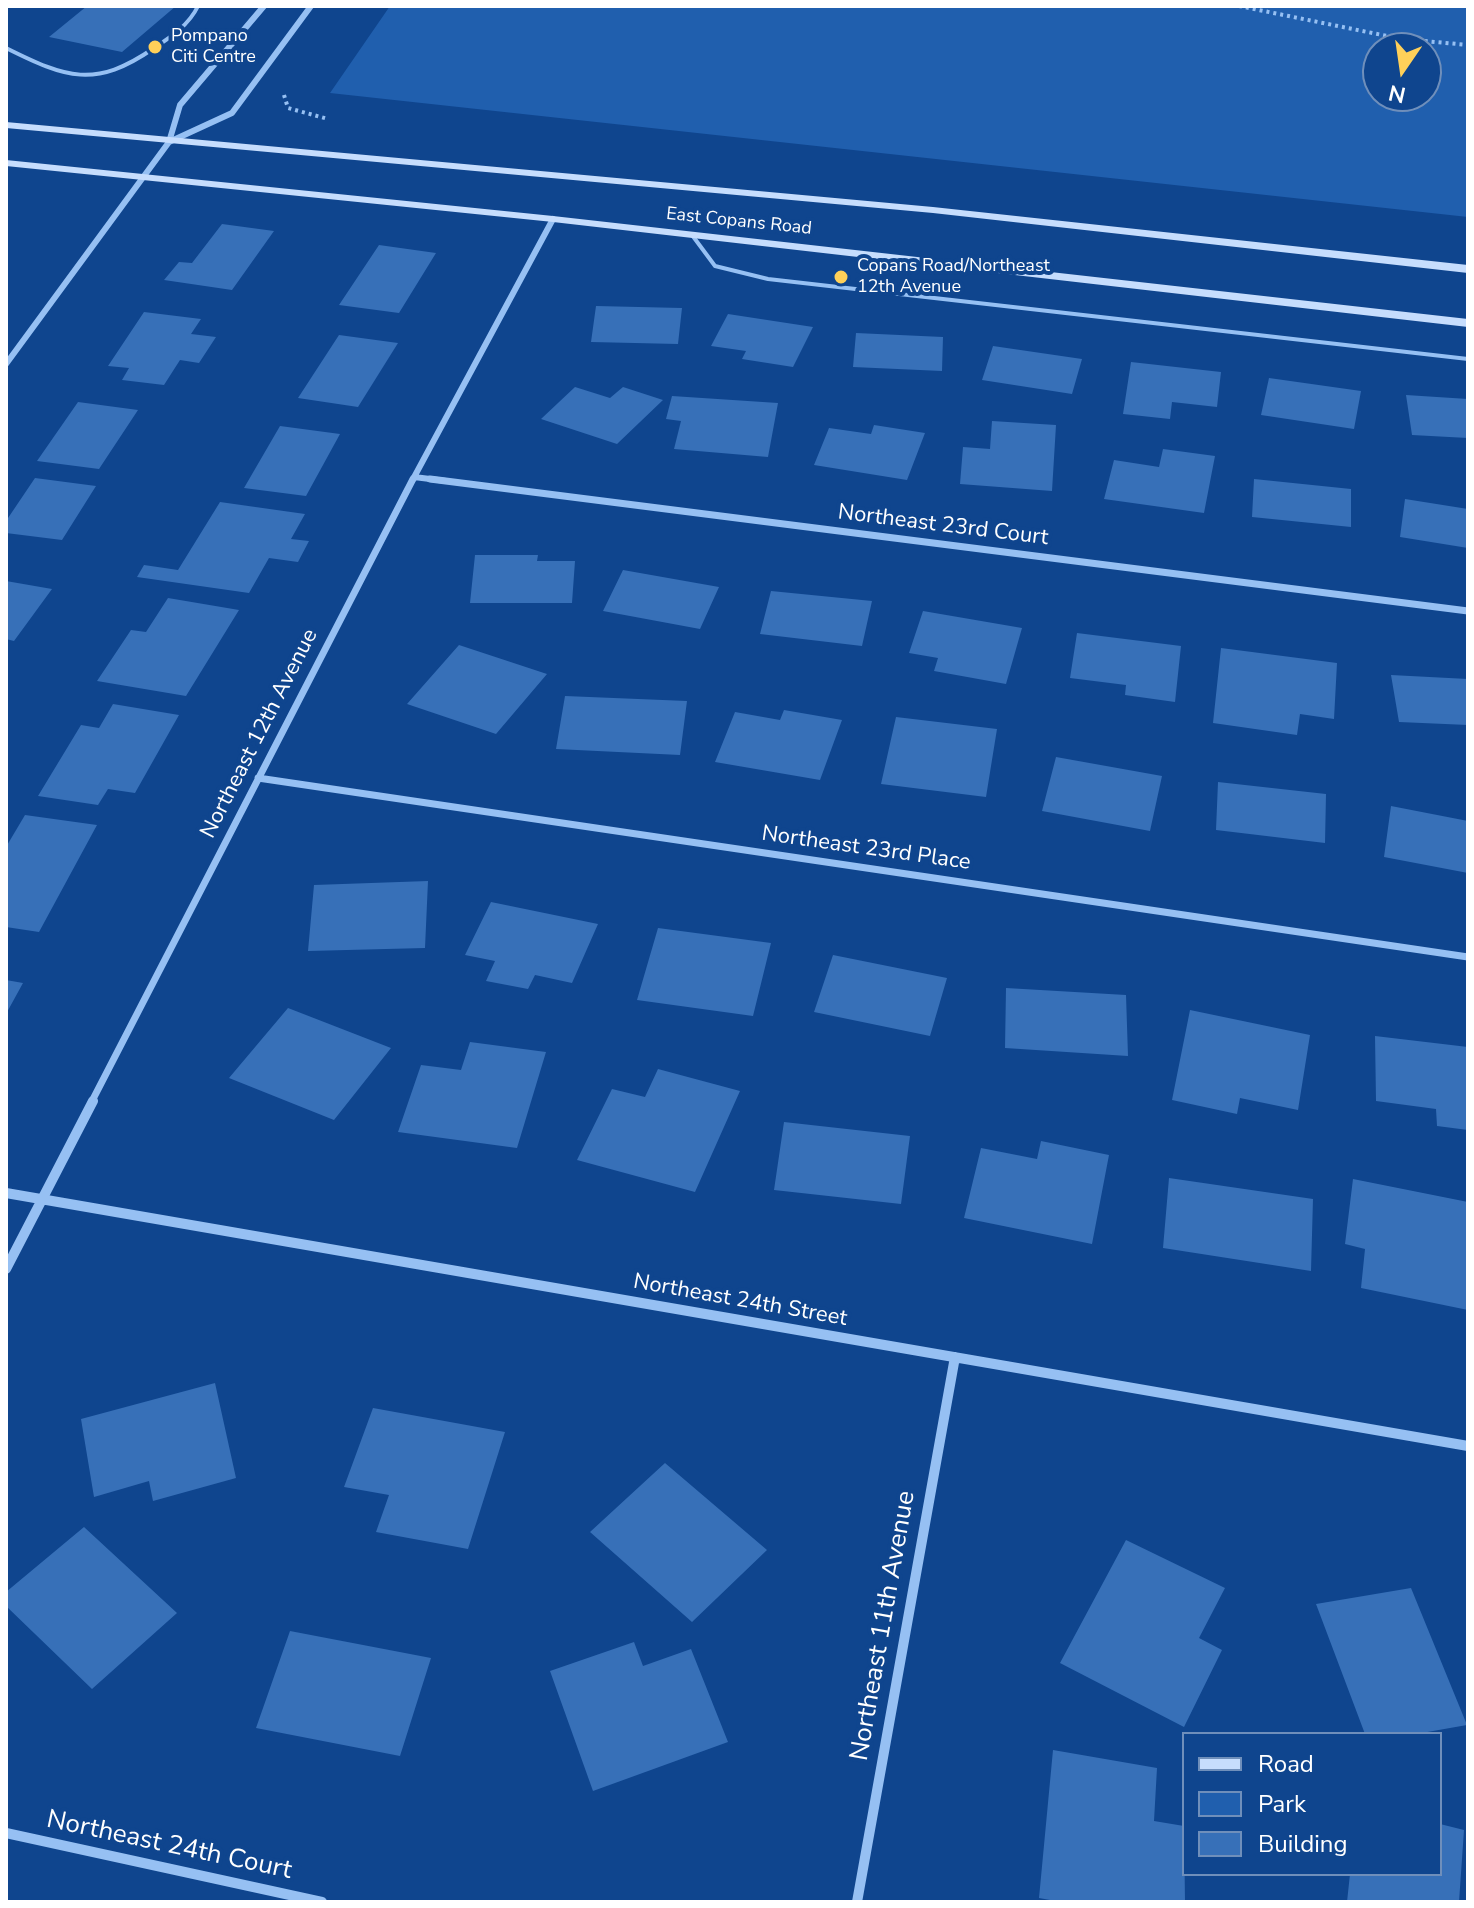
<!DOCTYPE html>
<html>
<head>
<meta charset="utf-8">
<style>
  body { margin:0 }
  #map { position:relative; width:1474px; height:1908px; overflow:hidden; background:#0f458e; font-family:"Nunito Sans",sans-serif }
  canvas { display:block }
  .frame { position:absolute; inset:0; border:8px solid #fff; pointer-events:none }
  .legend { position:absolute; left:1182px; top:1732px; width:260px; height:144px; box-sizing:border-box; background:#0f458e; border:2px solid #6f8fbb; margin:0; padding:10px 14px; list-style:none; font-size:24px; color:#fff }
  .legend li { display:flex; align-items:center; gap:16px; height:40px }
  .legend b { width:40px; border:2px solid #6f8fbb }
  .north { position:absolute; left:1362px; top:32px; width:80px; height:80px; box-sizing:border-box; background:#0f458e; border:2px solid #6f8fbb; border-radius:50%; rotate:193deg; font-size:22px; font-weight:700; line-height:32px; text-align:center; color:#fff }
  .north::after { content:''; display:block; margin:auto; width:28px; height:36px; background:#ffd059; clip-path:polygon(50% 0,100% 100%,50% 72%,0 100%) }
</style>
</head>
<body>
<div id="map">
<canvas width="1474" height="1908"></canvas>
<div class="frame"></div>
<ul class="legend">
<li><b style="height:10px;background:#c6ddfd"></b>Road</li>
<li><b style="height:22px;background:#205fae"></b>Park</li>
<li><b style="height:22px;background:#3770b8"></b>Building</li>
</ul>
<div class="north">N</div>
</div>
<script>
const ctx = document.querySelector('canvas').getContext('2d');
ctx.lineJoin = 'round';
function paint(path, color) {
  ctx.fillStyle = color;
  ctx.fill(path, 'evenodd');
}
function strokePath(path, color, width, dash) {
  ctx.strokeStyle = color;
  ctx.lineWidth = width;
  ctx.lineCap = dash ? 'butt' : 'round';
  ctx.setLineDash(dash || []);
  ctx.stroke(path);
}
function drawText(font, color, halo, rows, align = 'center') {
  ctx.font = font + ' "Nunito Sans",sans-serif';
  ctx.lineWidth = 8;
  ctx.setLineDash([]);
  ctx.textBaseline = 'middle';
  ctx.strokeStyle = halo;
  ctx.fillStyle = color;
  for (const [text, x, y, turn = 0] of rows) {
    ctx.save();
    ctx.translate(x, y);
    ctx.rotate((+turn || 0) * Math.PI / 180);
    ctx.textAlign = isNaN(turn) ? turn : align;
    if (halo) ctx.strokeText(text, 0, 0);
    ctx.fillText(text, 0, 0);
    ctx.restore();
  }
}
paint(new Path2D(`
  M390,6H1468V217L330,93ZM1378,48H1426V96H1378Z`), '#205fae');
paint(new Path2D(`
  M87,6H176L122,52L49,37Z
  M222,224L274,231L232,290L164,280L179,262L192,263Z
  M379,245L436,253L399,313L339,305Z
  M596,306L682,308L678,344L591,342Z
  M144,312L201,319L191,334L216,337L199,363L180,360L164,385L122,380L129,368L108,366Z
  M728,314L813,327L793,367L742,359L746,351L711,346Z
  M856,333L943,337L942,371L853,367Z
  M339,335L398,343L358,407L298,398Z
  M993,346L1082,359L1072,394L982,380Z
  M1131,362L1221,372L1217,407L1172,402L1170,419L1123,414Z
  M1269,378L1361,391L1354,429L1261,415Z
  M575,387L610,398L623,387L663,400L617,444L541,419Z
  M1406,395L1468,399V438L1412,435Z
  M672,396L778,403L768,457L674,449L681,421L666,419Z
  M78,402L138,410L99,469L37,461Z
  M992,421L1056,425L1052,491L960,484L963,447L990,449Z
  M874,425L925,433L907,480L814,465L829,428L871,434Z
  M280,426L340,434L306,496L244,488Z
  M1163,449L1215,456L1204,513L1104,499L1114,460L1159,467Z
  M35,478L96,486L62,540L6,533V521Z
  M1254,479L1351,489V527L1252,517Z
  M1405,499L1468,509V548L1400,537Z
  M220,502L305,514L291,539L309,541L298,562L269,558L249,593L137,577L144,565L178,570Z
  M475,555H538L537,561H575L572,603H470Z
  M623,570L719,587L700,629L603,611Z
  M6,581L52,589L14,641L6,639Z
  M771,591L872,601L862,646L760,634Z
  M168,598L239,610L186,696L97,681L131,630L146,632Z
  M923,611L1022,628L1006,684L934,671L938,658L909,653Z
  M1077,633L1181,646L1175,702L1125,695L1126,685L1070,678Z
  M459,645L547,674L496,734L407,704Z
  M1221,648L1337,663L1334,719L1300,714L1297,735L1213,723Z
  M1391,675L1468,679V725L1399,722Z
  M565,696L687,701L680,755L556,749Z
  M113,704L179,715L135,793L108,789L98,805L38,796L81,725L99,728Z
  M784,710L842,720L820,780L715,762L735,712L780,720Z
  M896,717L997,729L986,797L881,784Z
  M1056,757L1162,776L1150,831L1042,811Z
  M1218,782L1326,794L1325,843L1216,830Z
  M1391,806L1468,821V873L1384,857Z
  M25,815L97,825L39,932L6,927V847Z
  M428,881L425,948L308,951L314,885Z
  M491,902L598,924L572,983L535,975L528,989L486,981L495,961L465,955Z
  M658,928L771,943L753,1016L637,1000Z
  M833,955L947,978L930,1036L814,1012Z
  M6,980L23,983L6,1014Z
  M1006,988L1126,995L1128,1056L1005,1048Z
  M288,1008L391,1048L334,1120L229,1078Z
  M1190,1010L1310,1035L1298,1110L1240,1098L1237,1114L1172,1100Z
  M1375,1036L1468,1047V1130L1437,1126L1436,1109L1376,1101Z
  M470,1042L546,1052L517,1148L398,1132L421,1065L461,1070Z
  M658,1069L740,1091L695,1192L577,1160L612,1089L645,1097Z
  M784,1122L910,1136L901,1204L774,1190Z
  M1041,1141L1109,1155L1092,1244L964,1218L981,1148L1037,1159Z
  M1169,1178L1313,1199L1311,1271L1163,1248Z
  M1353,1179L1468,1202V1310L1361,1288L1365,1249L1345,1244Z
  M215,1383L236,1478L153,1501L149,1481L94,1497L81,1419Z
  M373,1408L505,1432L468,1549L376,1532L389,1495L344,1487Z
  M665,1463L767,1550L692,1622L590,1532Z
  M84,1527L177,1613L92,1689L6,1606V1592Z
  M1126,1540L1225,1588L1199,1638L1222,1650L1184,1727L1060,1663Z
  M1411,1588L1467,1725L1416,1734H1365L1316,1604Z
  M290,1631L431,1658L400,1756L256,1728Z
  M634,1642L643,1666L691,1649L728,1742L593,1791L550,1671Z
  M1053,1750L1157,1768L1154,1821L1184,1826L1185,1902H1061L1039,1898Z
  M1440,1824L1464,1830L1459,1902H1347L1350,1874H1440Z`), '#3770b8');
strokePath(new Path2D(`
  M1239,6L1402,39L1468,45
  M284,95L288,108L328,119`), '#96c0f3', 4, [3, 4]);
strokePath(new Path2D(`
  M6,48C66,78 95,89 154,48C171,37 189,25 198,6
  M692,235L715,266L768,279L1468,359`), '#96c0f3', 4);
strokePath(new Path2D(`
  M169,142L232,113L311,6
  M6,364L169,142L180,105L264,6
  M414,477L446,481
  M412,481L553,219`), '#96c0f3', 6);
strokePath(new Path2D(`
  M430,479L1468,611
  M258,778L1468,957
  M91,1103L413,479`), '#96c0f3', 7);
strokePath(new Path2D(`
  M6,1193L1468,1446
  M6,1269L93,1101
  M6,1833L322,1902
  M857,1902L955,1357`), '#96c0f3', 10);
paint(new Path2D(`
  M6,122L933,207L1468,265V273L933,213L6,128Z
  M6,160L553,216L1468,319V327L553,222L6,166Z`), '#c6ddfd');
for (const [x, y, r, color] of [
  [155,47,8,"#ffd059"],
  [841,277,8,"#ffd059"]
]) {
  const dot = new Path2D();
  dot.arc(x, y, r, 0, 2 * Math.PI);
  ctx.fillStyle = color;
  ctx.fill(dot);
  strokePath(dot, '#0f458e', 3);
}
drawText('18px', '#fff', '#0f458e', [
  ["Pompano",171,37],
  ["Citi Centre",171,58],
  ["Copans Road/Northeast",857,267],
  ["12th Avenue",857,288]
], 'left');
drawText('18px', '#fff', '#0f458e', [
  ["East Copans Road",739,222,6]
]);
drawText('22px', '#fff', '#0f458e', [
  ["Northeast 23rd Court",943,526,7],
  ["Northeast 12th Avenue",260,734,-63],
  ["Northeast 23rd Place",866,849,8],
  ["Northeast 24th Street",740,1301,10]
]);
drawText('26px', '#fff', '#0f458e', [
  ["Northeast 11th Avenue",884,1626,-80],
  ["Northeast 24th Court",169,1846,12]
]);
</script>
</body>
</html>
